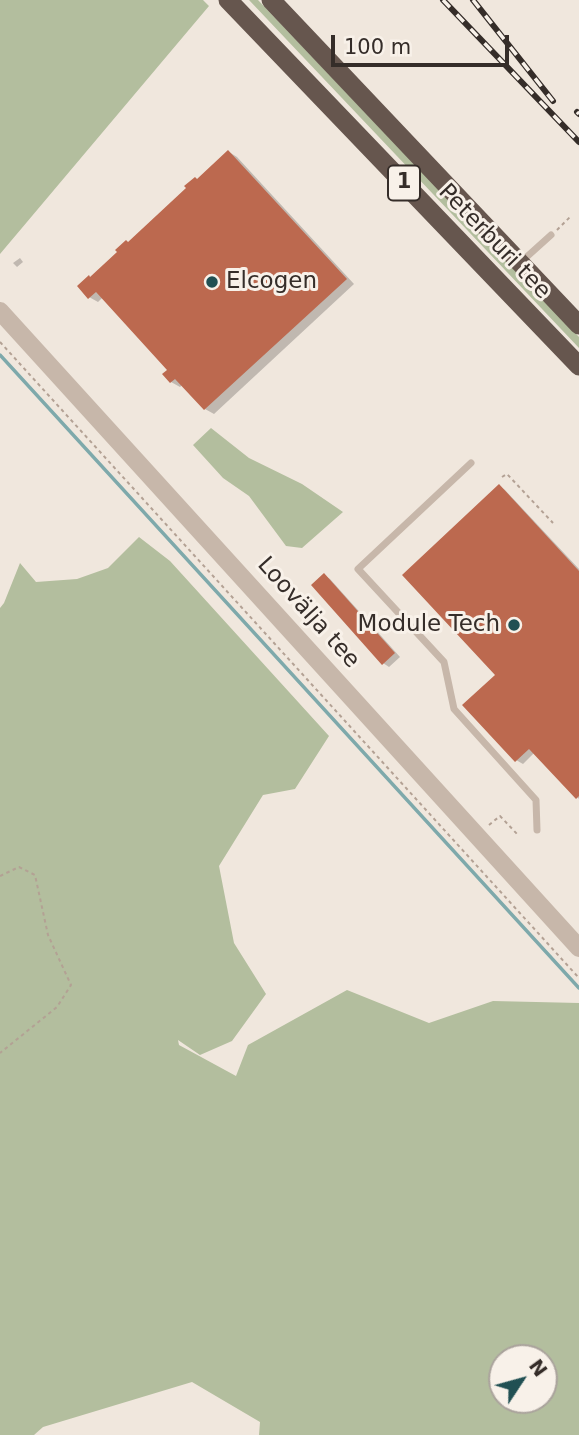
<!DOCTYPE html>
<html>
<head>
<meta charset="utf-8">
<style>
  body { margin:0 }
  #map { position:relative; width:579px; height:1435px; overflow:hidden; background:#f0e7dd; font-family:"DejaVu Sans",sans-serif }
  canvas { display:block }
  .north { position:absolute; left:488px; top:1344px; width:70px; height:70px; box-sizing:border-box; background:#f8f1e9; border:2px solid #aaa39c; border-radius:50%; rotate:54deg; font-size:19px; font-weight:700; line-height:28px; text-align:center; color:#352d29 }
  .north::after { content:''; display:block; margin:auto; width:24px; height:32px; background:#215053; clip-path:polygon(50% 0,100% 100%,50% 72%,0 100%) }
  .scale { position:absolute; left:331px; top:35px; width:178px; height:32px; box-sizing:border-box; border:4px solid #352d29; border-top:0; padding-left:9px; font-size:21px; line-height:24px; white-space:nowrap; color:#352d29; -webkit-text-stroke:5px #f8f1e9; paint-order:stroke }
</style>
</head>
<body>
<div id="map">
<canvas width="579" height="1435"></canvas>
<div class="north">N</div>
<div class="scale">100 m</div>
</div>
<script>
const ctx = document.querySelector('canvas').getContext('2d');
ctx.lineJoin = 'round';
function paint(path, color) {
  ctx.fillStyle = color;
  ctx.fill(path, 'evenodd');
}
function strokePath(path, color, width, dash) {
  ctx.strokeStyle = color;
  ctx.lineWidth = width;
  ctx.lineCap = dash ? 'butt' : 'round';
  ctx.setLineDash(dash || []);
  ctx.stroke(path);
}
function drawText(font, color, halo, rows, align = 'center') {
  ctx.font = font + ' "DejaVu Sans",sans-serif';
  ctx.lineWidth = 6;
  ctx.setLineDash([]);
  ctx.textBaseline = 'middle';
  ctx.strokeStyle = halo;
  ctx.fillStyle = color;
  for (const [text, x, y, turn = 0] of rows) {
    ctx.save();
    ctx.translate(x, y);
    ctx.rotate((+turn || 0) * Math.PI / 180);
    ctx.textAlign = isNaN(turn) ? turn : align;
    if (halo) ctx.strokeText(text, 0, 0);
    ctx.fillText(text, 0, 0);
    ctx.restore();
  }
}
paint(new Path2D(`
  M0,0H203L209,6L0,254Z
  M249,0H258L579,337V348Z
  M211,428L249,458L302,484L343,512L302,548L286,546L249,496L223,478L193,445Z
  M139,537L170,561L329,736L295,789L263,795L219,866L234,943L266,994L232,1041L200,1055L178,1040L179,1045L236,1076L248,1045L347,990L429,1023L493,1001L579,1003V1435H259L260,1422L192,1382L43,1427L34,1435H0V608L4,603L20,563L36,582L77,579L108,568ZM502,1358H544V1400H502Z`), '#b3be9e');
paint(new Path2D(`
  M229,152L237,157L354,284L214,414L205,409L183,384L180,387L171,382L170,370L103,297L98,302L89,297L91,278Z
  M20,258L23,262L17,267L13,263Z
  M499,486L505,490L579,569V799L535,752L523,764L516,760L497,675Z
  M324,575L330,579L400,657L389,667L383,663Z`), '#0003');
strokePath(new Path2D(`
  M0,355L579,988`), '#7ea9ab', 3.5);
paint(new Path2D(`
  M228,150L347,279L204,410L175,379L170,383L162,374L167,370L96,292L88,299L77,286L89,275L90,277L117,252L115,250L126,240L128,242L186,188L184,186L195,177L197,179Z
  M499,484L579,571V796L576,799L529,749L515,762L462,705L495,675L402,575Z
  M324,573L395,653L382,665L311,585Z`), '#bc694f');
strokePath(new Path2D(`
  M557,230L570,217
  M0,342L579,978
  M502,477L507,474L553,523
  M489,825L500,816L518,835
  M0,876L19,867L35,875L48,935L71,985L57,1007L0,1053`), '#b3a194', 2, [3.5, 3.5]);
strokePath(new Path2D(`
  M521,262L551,235
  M471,463L358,569L444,662L454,709L536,800L537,830`), '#c7b7aa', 7);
strokePath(new Path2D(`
  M0,311L579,948`), '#c7b7aa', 18);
strokePath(new Path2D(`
  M228,0L579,366
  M271,0L579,325`), '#66564e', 19);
const rail = new Path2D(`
  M443,0L579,142
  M473,0L553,101
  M577,112L579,114`);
strokePath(rail, '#352d29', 6);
strokePath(rail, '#f8f1e9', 3.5, [10]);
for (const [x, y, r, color] of [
  [212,282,7,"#215053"],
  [514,625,7,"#215053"]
]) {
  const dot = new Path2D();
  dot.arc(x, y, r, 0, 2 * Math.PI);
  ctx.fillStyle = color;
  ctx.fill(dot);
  strokePath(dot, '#f8f1e9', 2.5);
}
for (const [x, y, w] of [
  [404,183,32]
]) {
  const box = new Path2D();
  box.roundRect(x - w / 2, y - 17.5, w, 35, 5);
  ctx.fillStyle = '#f8f1e9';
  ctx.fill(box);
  strokePath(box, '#352d29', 2);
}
drawText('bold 21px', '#352d29', null, [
  ["1",404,183]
]);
drawText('23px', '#352d29', '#f8f1e9', [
  ["Peterburi tee",494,242,46],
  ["Loovälja tee",308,613,48]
]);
drawText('23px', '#352d29', '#f8f1e9', [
  ["Elcogen",226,282],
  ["Module Tech",500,625,"right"]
], 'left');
</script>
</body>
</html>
